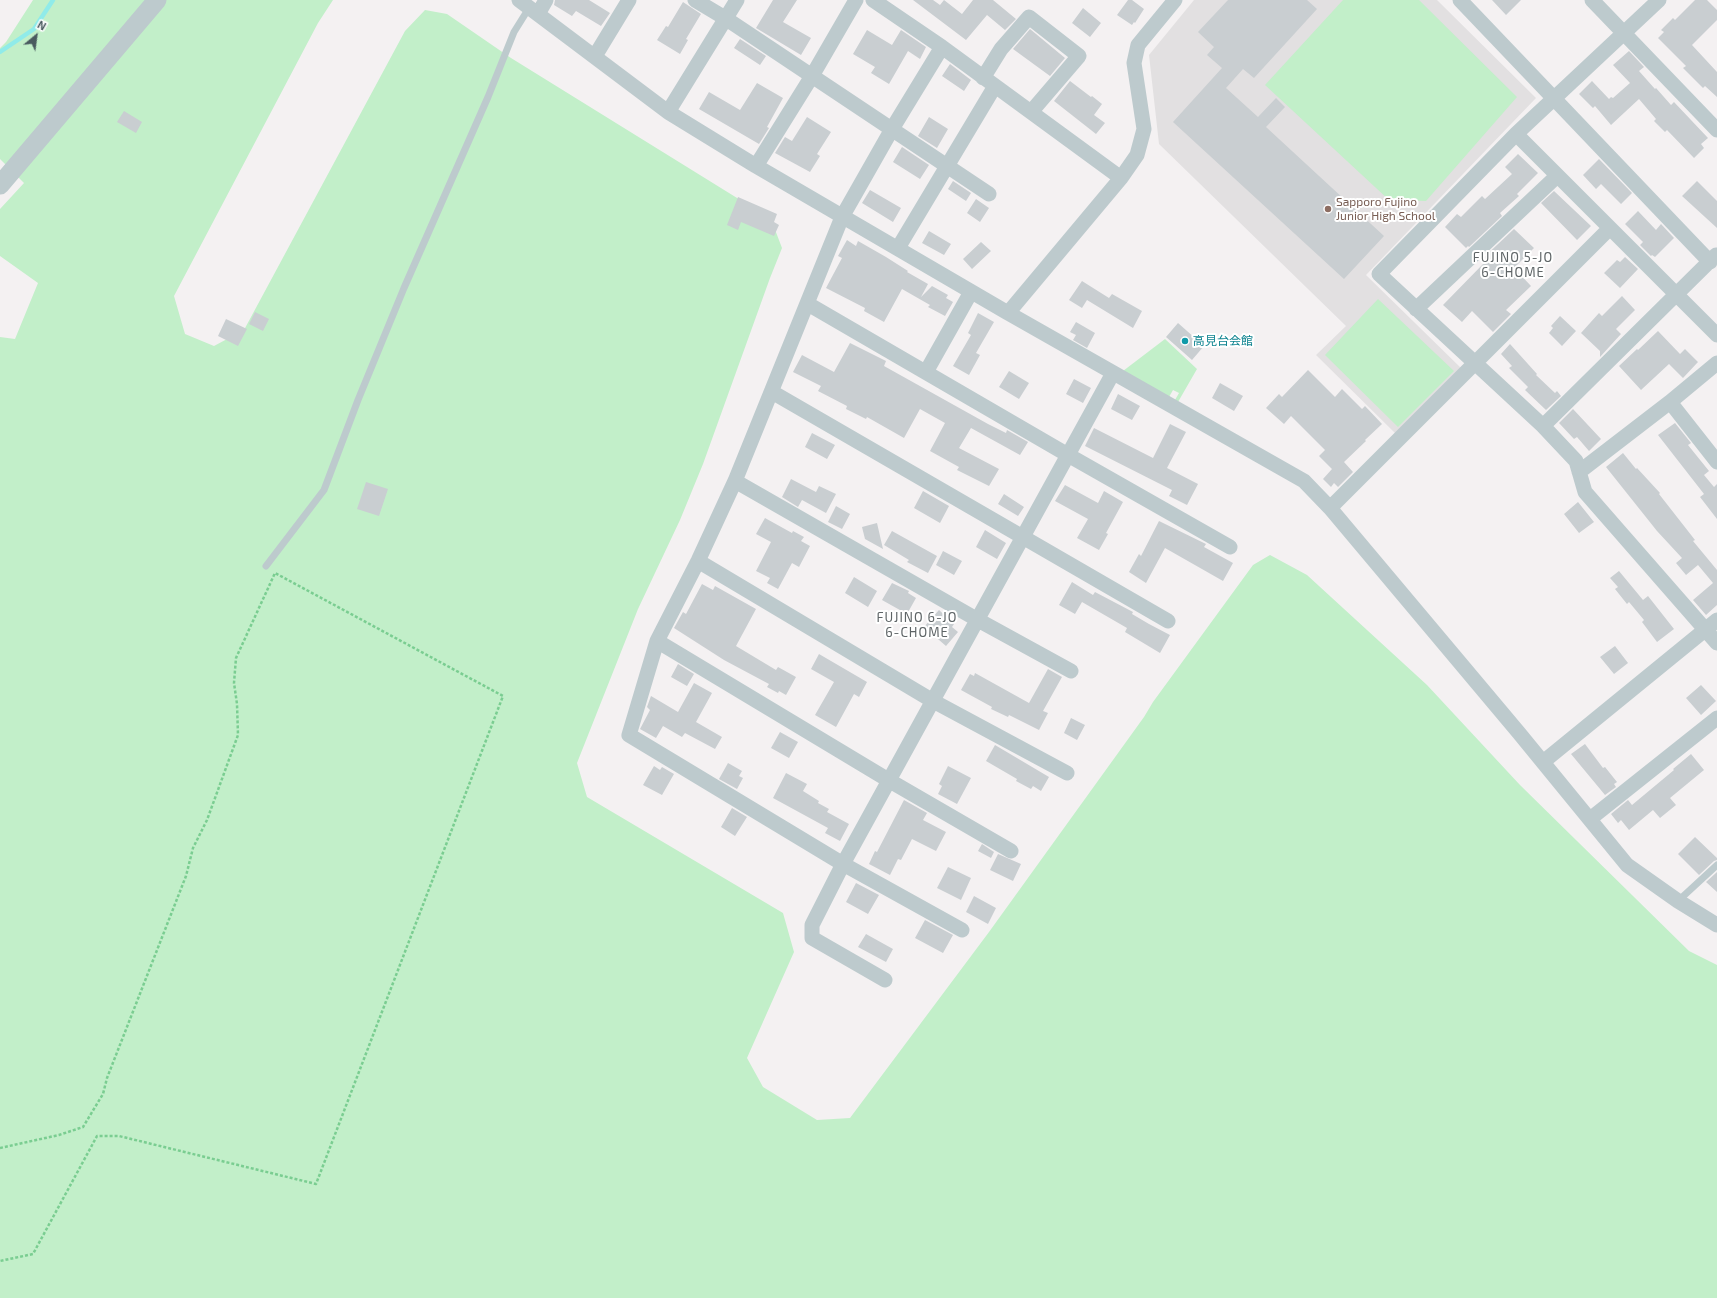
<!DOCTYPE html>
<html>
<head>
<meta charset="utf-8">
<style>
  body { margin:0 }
  #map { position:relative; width:1717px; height:1298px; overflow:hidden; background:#f4f1f2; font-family:"Exo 2",sans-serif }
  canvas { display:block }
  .north { position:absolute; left:16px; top:16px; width:40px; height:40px; -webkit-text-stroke:3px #fff; paint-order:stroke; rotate:29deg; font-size:11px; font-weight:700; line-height:16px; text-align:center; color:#495a5f }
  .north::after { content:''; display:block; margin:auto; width:14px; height:18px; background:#495a5f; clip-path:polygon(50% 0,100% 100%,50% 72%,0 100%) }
</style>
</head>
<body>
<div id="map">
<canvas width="1717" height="1298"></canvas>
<div class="north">N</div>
</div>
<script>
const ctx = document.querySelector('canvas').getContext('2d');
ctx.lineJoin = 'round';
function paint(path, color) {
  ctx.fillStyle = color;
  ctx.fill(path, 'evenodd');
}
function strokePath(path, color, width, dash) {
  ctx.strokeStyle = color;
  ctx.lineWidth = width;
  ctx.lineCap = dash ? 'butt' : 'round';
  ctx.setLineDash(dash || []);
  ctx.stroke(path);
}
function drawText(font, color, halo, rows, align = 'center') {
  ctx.font = font + ' "Exo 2","Noto Sans JP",sans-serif';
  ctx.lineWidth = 4;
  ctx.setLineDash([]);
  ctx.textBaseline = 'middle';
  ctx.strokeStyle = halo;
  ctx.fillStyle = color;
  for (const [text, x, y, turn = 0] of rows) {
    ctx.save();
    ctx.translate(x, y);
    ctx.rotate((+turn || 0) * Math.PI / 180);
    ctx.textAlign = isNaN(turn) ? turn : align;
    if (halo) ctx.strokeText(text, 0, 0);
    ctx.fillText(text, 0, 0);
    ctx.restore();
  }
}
paint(new Path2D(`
  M1194,0H1437L1536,98L1366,275L1462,369L1396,434L1316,355L1346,326L1159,144L1149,55Z`), '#e2e0e1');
paint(new Path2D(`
  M33,0H333L318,23L174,296L185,334L214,346L244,330L405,31L425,10L447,14L511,58L750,206L774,227L782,248L770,278L703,464L680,520L638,609L577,763L587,797L783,913L794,952L747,1058L763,1087L817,1120L850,1118L989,932L1144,717L1153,702L1253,565L1270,555L1307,575L1427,685L1520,785L1689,951L1717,965V1298H0V337L15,339L38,283L0,256V209L24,183L0,159V48L6,42Z
  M1343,0H1419L1517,97L1426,201L1389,200L1265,85Z
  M1378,299L1454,371L1398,427L1325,355Z
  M1165,339L1197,369L1178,402L1175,400L1179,393L1173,390L1169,397L1123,371Z`), '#c2efc9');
strokePath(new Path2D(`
  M0,52L34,29L53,0`), '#90ebe9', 4.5);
paint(new Path2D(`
  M555,0H589L610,13L601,26L576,11L572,16L554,5Z
  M773,0H797L783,22L811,38L801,55L756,28Z
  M913,0H933L940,5L944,0L962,14L973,0H993L1016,19L1005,30L987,15L966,40Z
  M1128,0H1132L1144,9L1135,23L1134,22L1132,25L1117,15Z
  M1228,0H1307L1317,9L1254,78L1243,69L1226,88L1258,117L1276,98L1285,107L1266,127L1384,236L1344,279L1173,122L1222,68L1207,55L1214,47L1198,32Z
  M1492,0H1521L1506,15Z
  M1695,0H1707L1717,10V20L1692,45L1717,72V97L1705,86L1703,88L1683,68L1686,66L1658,38L1664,32L1661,30L1673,18L1675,20Z
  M683,2L701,14L686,39L688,40L680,54L657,40L666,26L668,27Z
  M1083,8L1101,23L1090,37L1072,23Z
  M1030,29L1065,58L1050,76L1013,49Z
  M867,30L892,45L901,30L926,47L920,59L908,51L889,84L871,73L875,67L853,54Z
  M740,39L766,56L760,65L734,48Z
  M1629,51L1644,67L1639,71L1655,89L1656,88L1671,105L1674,102L1708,138L1701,144L1704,148L1694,158L1667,130L1665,132L1654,121L1656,119L1639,99L1611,125L1595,106L1593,108L1579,94L1592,81L1609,99L1611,97L1613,98L1630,83L1613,65Z
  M950,64L971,80L964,91L942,76Z
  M1070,81L1091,97L1092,96L1102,104L1094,115L1105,123L1096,134L1054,101Z
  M757,83L783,98L767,127L769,128L759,144L699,109L709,92L740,110Z
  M124,111L142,122L136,133L117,122Z
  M807,117L831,132L817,154L820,156L810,172L775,153L785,137L792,141Z
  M929,117L948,129L937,148L918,136Z
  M902,147L929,165L920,179L893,162Z
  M1518,154L1538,173L1517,194L1519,196L1500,213L1502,216L1469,247L1468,246L1466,248L1445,227L1457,214L1461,217L1482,196L1485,199L1512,174L1505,167Z
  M1599,159L1632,193L1621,204L1601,184L1596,189L1583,175Z
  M953,181L971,193L966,201L948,189Z
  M1697,181L1717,201V228L1682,196Z
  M870,190L901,208L893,222L862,203Z
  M1554,191L1591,226L1577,240L1541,203Z
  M738,197L777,214L774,222L779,225L774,236L741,222L738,230L727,225Z
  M976,199L989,208L980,222L967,213Z
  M1638,211L1656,230L1661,224L1674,238L1655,257L1652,255L1651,256L1640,245L1643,242L1625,224Z
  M1514,229L1534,248L1514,268L1531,286L1506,310L1511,314L1493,332L1472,311L1462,322L1443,305L1484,263L1481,260Z
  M929,231L951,244L944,255L922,243Z
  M847,240L856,246L858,241L886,257L908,271L907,272L928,284L921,297L932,286L948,295L946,298L953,302L945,316L928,307L930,305L902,289L884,322L864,311L865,308L826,288L842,258L838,256Z
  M981,242L991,251L972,269L963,259Z
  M1625,257L1638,269L1620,288L1604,273L1617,260L1620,262Z
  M1082,281L1109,298L1112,294L1142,311L1133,328L1087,300L1082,308L1069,300Z
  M1622,296L1635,310L1616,329L1621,334L1600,357V351L1581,333L1599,313L1602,316Z
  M255,312L269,319L263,331L249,324Z
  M978,313L994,322L976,353L980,355L969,375L953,366L971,335L968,333Z
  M1560,316L1576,331L1562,346L1549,333L1553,328L1551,326Z
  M226,319L247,329L238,346L218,336Z
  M1076,322L1095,333L1087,348L1073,340L1076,335L1070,332Z
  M1178,323L1204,346L1192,360L1166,337Z
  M1658,331L1680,354L1685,349L1698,362L1683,378L1669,364L1641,390L1619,366L1637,349L1638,350Z
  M850,343L886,361L884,366L988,424L1006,433L1007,430L1028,442L1020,455L971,428L959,448L999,469L989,486L957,470L959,467L930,451L945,423L920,409L904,438L867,417L866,419L846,409L847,406L818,391L821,386L793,372L802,355L834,372Z
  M1510,344L1537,374L1536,375L1555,393L1557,391L1561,396L1546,410L1525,390L1528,387L1509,368L1512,366L1501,354Z
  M1308,370L1335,397L1342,389L1362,409L1365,406L1382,424L1365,440L1366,441L1344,462L1353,472L1338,487L1334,483L1331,487L1323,479L1332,469L1319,456L1325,450L1291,416L1284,424L1266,408L1279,394L1282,397Z
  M1009,371L1029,383L1019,399L999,387Z
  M1074,379L1091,388L1083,403L1066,394Z
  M1220,383L1243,396L1234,411L1212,398Z
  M1118,394L1140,406L1132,420L1111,409Z
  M1573,409L1601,439L1589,451L1577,437L1574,439L1559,423Z
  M1675,423L1691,443L1688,445L1709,471L1704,475L1714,487L1717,484V519L1700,497L1704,494L1658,435Z
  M1170,424L1186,432L1167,468L1198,484L1187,505L1169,496L1172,490L1085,446L1094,428L1153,458Z
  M812,433L835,445L827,459L805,447Z
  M1623,453L1636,469L1637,468L1660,493L1659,494L1695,540L1693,541L1717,570V605L1706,615L1693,600L1713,583L1698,565L1686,575L1676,563L1682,558L1657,531L1606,467Z
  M791,479L816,492L819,486L836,494L826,513L802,500L798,507L782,497Z
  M366,482L388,489L379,516L357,509Z
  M1065,485L1098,503L1104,491L1123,502L1106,533L1108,534L1099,550L1077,538L1088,519L1055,501Z
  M923,491L949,506L940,523L914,508Z
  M1004,494L1024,507L1018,516L998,504Z
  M1578,502L1594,522L1579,533L1564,514Z
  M836,506L850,514L842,529L828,522Z
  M765,518L792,533L793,531L804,537L801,541L810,546L799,567L792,563L778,589L767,583L770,578L756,571L771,542L756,534Z
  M1159,521L1206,544L1204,547L1233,563L1223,581L1165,548L1146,583L1129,572L1139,554L1141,556Z
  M877,523L883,549L865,539L862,527Z
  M985,530L1006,543L997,559L976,547Z
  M892,531L937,556L928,573L907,562L909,560L884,545Z
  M943,551L962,561L954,575L936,565Z
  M1619,571L1643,600L1648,596L1674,629L1657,642L1642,622L1644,620L1629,602L1627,604L1615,589L1618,587L1610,578Z
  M854,577L877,591L868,607L845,593Z
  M1072,582L1093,595L1095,592L1133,612L1132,614L1149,624L1170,635L1160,653L1125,632L1127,628L1082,602L1075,614L1059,605Z
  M892,583L909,591L908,593L916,598L907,614L882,600Z
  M702,584L713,590L715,586L756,609L736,646L776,670L778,667L796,677L786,695L779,691L778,693L767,687L769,684L724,660L674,628L683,612L686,614Z
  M939,610L954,624L952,627L958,632L946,646L924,627Z
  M1615,646L1628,663L1614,674L1600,657Z
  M819,654L867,682L859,697L854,694L836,727L815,715L834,682L811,669Z
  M678,664L694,674L687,686L671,677Z
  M1048,669L1062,677L1043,711L1048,713L1039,730L1009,715L1008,717L991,709L992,707L961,690L970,674L974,676L975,673L1029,703Z
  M694,683L712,693L696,722L722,737L715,749L685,733L682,737L663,726L656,738L640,729L650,710L647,707L651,696L678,712Z
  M1701,685L1716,701L1701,715L1686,698Z
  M1071,718L1085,725L1077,740L1064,733Z
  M780,732L798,742L789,758L771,748Z
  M1585,744L1603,768L1605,767L1617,782L1614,784L1616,787L1605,795L1571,754Z
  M995,745L1049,777L1041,791L1033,786L1031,789L1016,781L1017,779L986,761Z
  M1691,754L1704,770L1670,798L1676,805L1660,818L1653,810L1629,830L1621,820L1618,823L1611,814L1628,800L1632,805L1674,770L1673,769Z
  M728,763L742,771L739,776L743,778L737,789L719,779Z
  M654,766L660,770L662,767L674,774L662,795L643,785Z
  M948,766L971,778L957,804L938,794L942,786L939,784Z
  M786,773L807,784L803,791L819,801L818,803L829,809L827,812L849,824L840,841L825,833L828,828L773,798Z
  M904,800L927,813L923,820L946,832L936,851L912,839L901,860L898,859L890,875L869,864L875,851L877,852Z
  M732,808L747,817L735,836L721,827Z
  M1695,837L1717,858V860L1714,861L1699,875L1678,854Z
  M982,844L994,852L991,858L978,851Z
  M998,854L1021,864L1013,881L990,870Z
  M948,867L971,878L961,900L937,888Z
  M1717,872V892L1706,882Z
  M856,883L879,895L868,914L846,902Z
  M974,896L996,908L988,924L966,912Z
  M925,920L953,935L943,953L915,938Z
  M866,934L893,949L886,962L858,947Z`), '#c9ced1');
strokePath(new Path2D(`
  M0,1148L59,1135L83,1127L103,1094L107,1078L186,876L193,848L207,820L238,735L237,704L234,683L236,658L275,573L503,696L316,1184L119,1136H97L33,1254L0,1261`), '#7acd91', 2.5, [3, 2]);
strokePath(new Path2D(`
  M266,566L324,490L358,400L404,288L488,97L514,32L529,8
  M1678,901L1717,865`), '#bdcacd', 7);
strokePath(new Path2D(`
  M519,0L668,112L756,166L1008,313L1121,178L1137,155L1144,129L1134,63L1138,45L1175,0
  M695,0L725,18L989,194
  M873,0L942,47L1121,178
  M1460,0L1710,262
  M1592,0L1717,130
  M1659,0L1516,134L1379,274L1543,426L1576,461L1585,492L1717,643
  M538,14L546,0
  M942,47L892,129L842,217L735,481L698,561L657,641L629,735L843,864L1113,373
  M595,56L629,0
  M983,78L1001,49L1029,17L1079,56L1031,112
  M668,112L737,0
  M1516,134L1717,335
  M756,166L812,76L856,0
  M898,248L995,86
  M808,304L1068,455L1230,547
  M1416,309L1557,176
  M1008,313L1304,481L1330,508L1519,733L1627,865L1678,901L1717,925
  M926,372L971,292
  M772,392L1168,621
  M1670,402L1717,462
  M1543,426L1716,255
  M1579,472L1670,402L1717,363
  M735,481L978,620L1071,671
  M1330,508L1609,229
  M698,561L933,701L1067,773
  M657,641L890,781L1011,851
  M1543,762L1717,620
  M1590,819L1717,718
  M885,980L812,938V925L843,864L962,930`), '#bdcacd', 15);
strokePath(new Path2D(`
  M0,185L157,0`), '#bdcacd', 19);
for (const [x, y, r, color] of [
  [1328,209,4,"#8d6e63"],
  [1185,341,4,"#0f9aa8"]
]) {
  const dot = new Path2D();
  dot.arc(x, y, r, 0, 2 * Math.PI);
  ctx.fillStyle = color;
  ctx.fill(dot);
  strokePath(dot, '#fff', 1.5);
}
drawText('12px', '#785e54', '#fff', [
  ["Sapporo Fujino",1336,202],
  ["Junior High School",1336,216]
], 'left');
drawText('12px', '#0d838f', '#fff', [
  ["高見台会館",1193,341]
], 'left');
ctx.letterSpacing = '1px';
drawText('13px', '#5e6466', '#fff', [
  ["FUJINO 5-JO",1513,258],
  ["6-CHOME",1513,273],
  ["FUJINO 6-JO",917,618],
  ["6-CHOME",917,633]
]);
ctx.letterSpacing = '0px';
</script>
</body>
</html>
